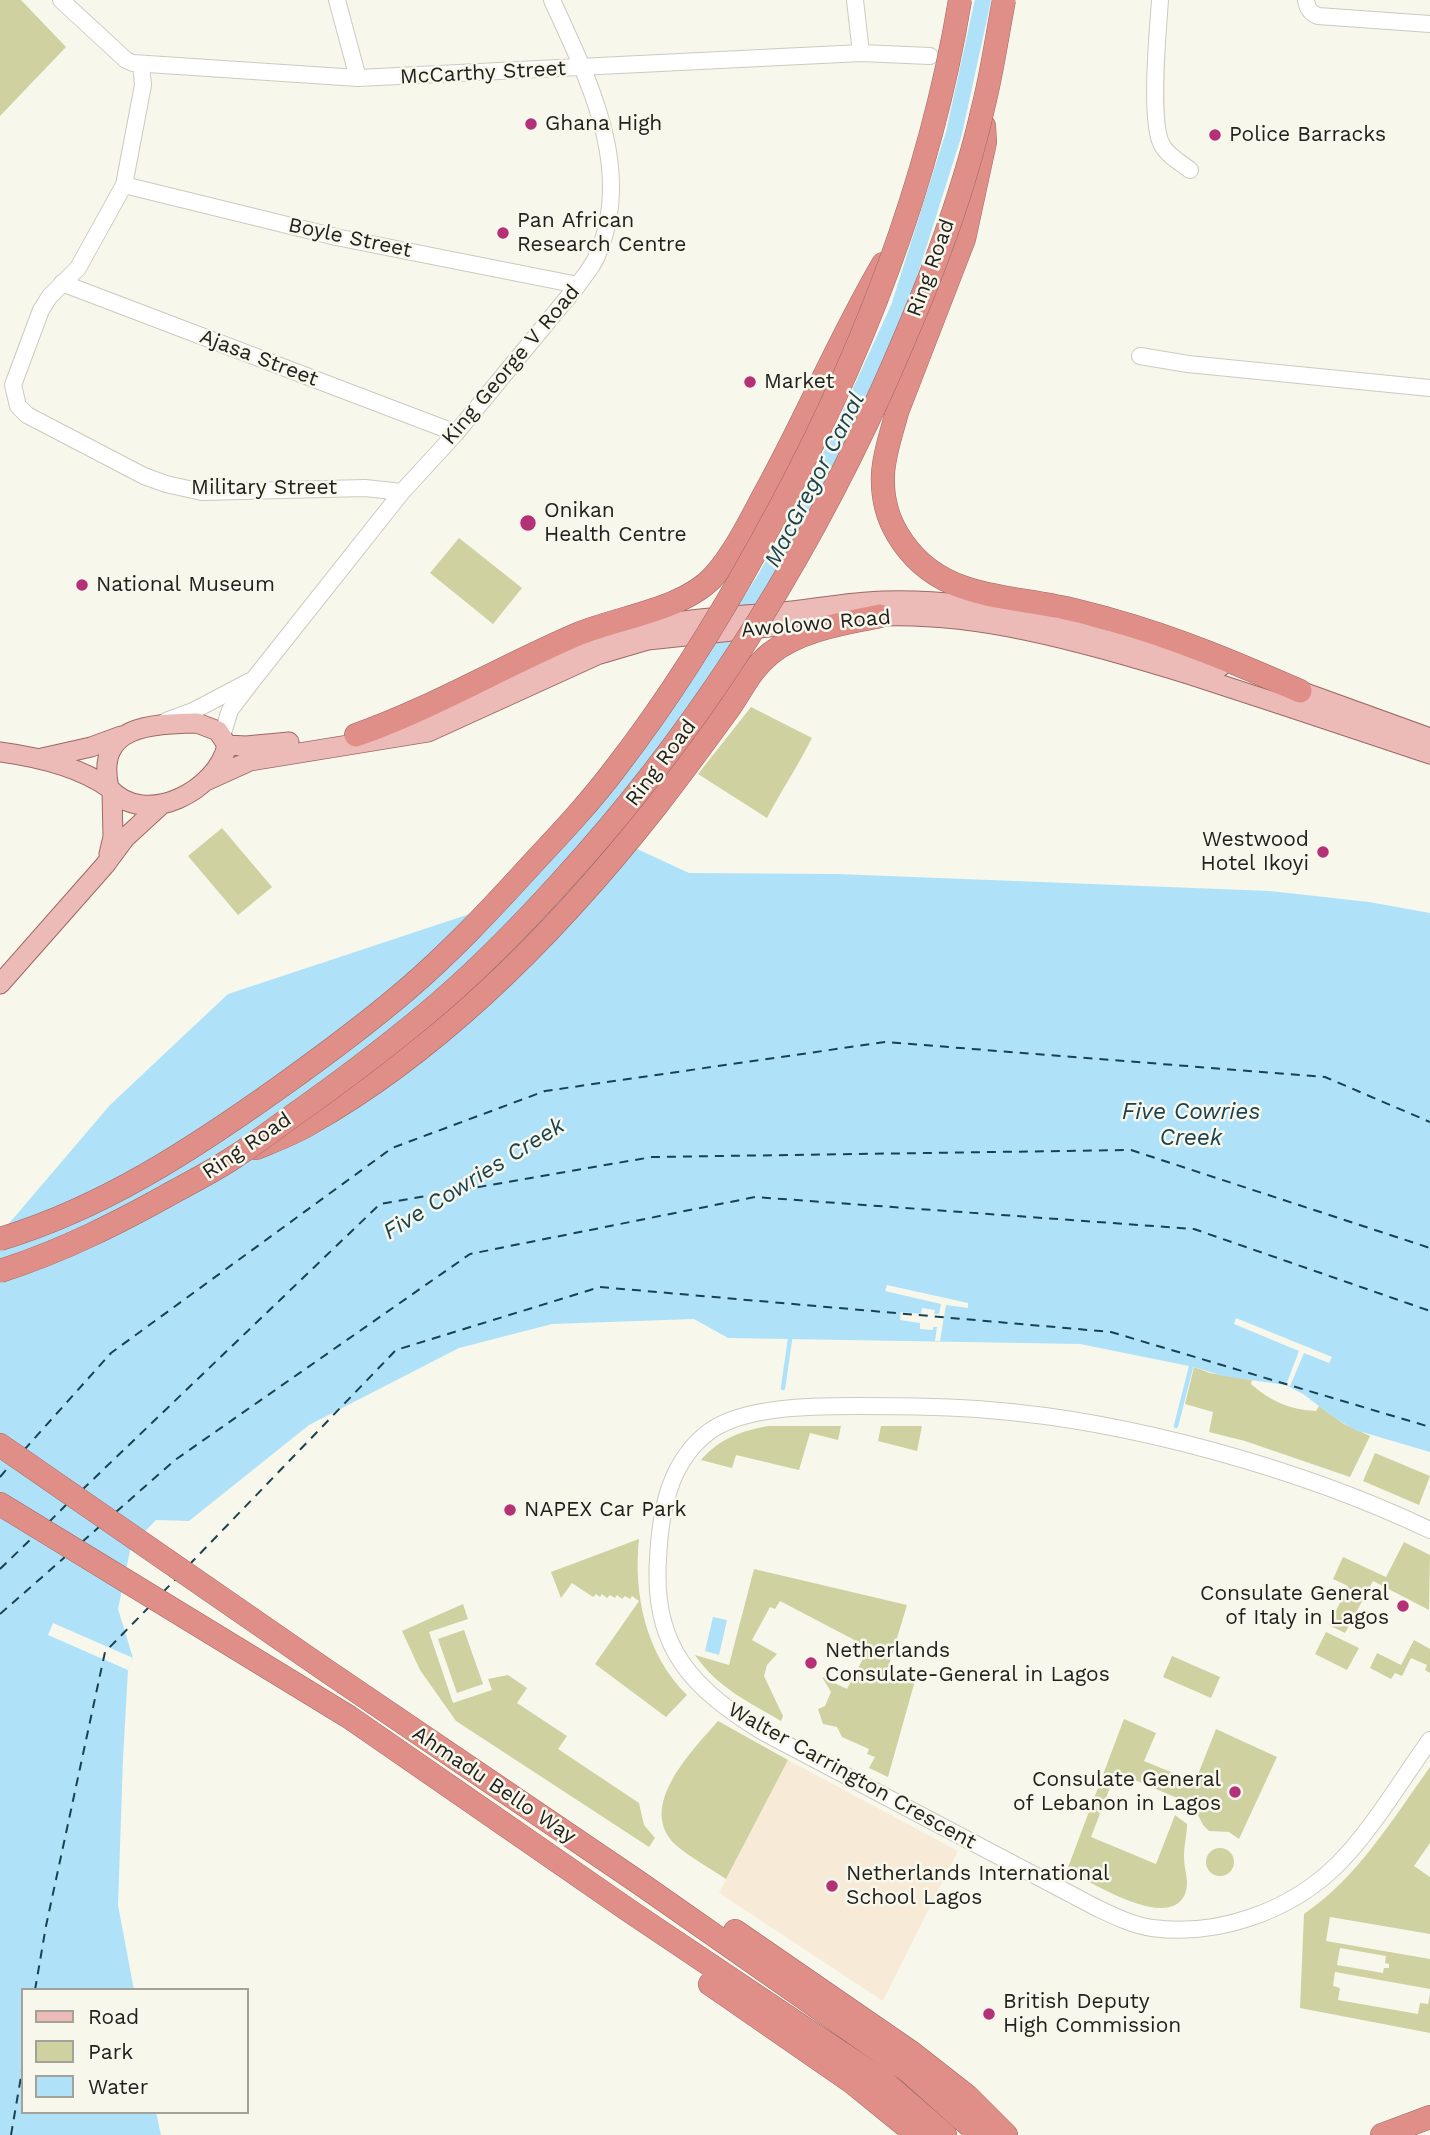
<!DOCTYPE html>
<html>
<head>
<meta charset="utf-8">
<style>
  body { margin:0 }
  #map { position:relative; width:1430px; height:2135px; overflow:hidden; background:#f8f7ec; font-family:"Work Sans",sans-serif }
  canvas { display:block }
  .legend { position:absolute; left:21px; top:1988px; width:228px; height:126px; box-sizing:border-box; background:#f8f7ec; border:2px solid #a2a19a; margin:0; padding:9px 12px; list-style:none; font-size:21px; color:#22211e }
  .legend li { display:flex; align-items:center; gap:14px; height:35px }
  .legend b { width:35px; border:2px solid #a2a19a }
</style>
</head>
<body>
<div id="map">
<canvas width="1430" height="2135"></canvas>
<ul class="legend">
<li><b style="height:9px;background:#ecbbb8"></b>Road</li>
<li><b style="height:19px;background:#cfd1a1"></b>Park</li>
<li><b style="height:19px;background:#afe2f8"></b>Water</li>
</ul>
</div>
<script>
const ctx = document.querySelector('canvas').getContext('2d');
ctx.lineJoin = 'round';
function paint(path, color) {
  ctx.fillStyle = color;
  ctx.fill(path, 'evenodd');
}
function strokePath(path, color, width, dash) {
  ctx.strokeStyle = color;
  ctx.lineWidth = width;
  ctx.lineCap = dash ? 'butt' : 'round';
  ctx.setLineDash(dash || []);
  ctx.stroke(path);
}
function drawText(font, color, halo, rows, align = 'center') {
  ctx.font = font + ' "Work Sans",sans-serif';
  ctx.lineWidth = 5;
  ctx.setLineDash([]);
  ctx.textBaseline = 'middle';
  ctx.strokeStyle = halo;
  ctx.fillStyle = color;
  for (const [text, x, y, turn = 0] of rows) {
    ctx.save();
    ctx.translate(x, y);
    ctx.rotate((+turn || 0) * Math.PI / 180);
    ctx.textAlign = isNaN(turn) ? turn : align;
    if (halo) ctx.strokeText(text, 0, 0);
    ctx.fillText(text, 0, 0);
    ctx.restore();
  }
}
paint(new Path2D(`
  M788,1760L958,1851L883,2001L719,1893Z`), '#f7ebd7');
paint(new Path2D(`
  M0,0H21L66,47L0,116Z
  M459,538L522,588L493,624L430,573Z
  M751,707L812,738C798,766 781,791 767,818L698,774Z
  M222,828L272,887L238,915L188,856Z
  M1194,1367L1210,1373L1252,1380L1251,1384C1270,1401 1290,1410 1316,1411L1319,1406L1344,1424L1370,1436L1350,1477L1245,1441L1209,1432L1213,1412L1185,1404Z
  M768,1426H841L838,1440L810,1433L799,1470L736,1455L732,1468L701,1460C719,1439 741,1431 768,1426Z
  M881,1426H922L917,1451L878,1441Z
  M1375,1453L1430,1476L1419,1505L1363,1481Z
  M639,1539C633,1594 646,1655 687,1695L666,1717L595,1664L639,1601L632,1596L630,1599L625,1596L622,1599L617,1595L615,1598L610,1595L607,1598L602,1594L600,1597L596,1594L593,1597L572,1583L561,1598L551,1572Z
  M1404,1542L1430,1555L1429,1610L1373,1581L1345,1633L1329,1625L1348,1586L1333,1579L1343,1557L1386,1577Z
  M754,1569L907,1605L888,1668L916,1677L888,1777L869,1768L875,1757L867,1754L869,1749L842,1737L837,1727L823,1724L818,1709L825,1706L831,1692L822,1677L847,1689L864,1657L859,1654L864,1645L780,1601L775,1609L770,1607L752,1640L777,1654L767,1665L764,1676L783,1716L781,1721C747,1701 718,1688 695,1655L729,1665Z
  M463,1604L468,1619L429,1632L453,1703L492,1690L488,1679L508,1675L527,1688L517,1703L567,1736L558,1749L639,1803L644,1825L655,1838L649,1847L456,1721L420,1670L402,1631Z
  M464,1630L483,1684L457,1693L438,1639Z
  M1326,1632L1359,1648L1347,1670L1315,1654Z
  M1414,1640L1430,1649V1673L1425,1670L1427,1665L1411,1658L1402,1676L1395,1673L1391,1679L1370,1668L1377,1653L1401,1665Z
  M1172,1656L1220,1677L1211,1698L1163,1677Z
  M1124,1719L1156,1733L1144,1761L1195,1782L1216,1729L1277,1757L1239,1839L1229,1832L1209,1831L1203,1825L1195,1809L1189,1803L1116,1772L1091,1837L1156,1864L1175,1815L1187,1824C1187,1835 1184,1845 1184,1857C1184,1870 1190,1882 1185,1894C1169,1932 1091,1882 1067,1870Z
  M718,1721L788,1760L726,1879C710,1868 691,1858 677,1846C634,1808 693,1750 718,1721Z
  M1430,1767V1843L1414,1866L1430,1877V1934L1330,1917L1326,1941L1430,1959V1989L1335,1972L1333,1986L1340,1988L1338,2000L1418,2014L1420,2003L1428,2004L1430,1994V2033L1300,2008L1304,1914C1358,1877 1392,1820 1430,1767ZM1340,1948L1386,1956L1385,1963L1389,1964V1968H1384L1383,1973L1337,1965Z
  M1206 1862a14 14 0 1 1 28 0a14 14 0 1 1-28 0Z`), '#cfd1a1');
paint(new Path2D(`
  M635,848L689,873L837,874L1270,891L1369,902L1430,913V1452L1355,1430L1332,1416L1303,1394L1286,1385L1223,1376L1194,1367L1080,1344L728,1338L694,1319L552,1324L459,1348L309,1425L189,1521L156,1520L131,1546L118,1609L133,1658L128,1670L123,1759L118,1905L134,1990H23V2112H156L161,2135H0V1234L110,1105L228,994L524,896L621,860Z
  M713,1617L727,1620L719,1655L705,1651Z`), '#afe2f8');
paint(new Path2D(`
  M887,1285L968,1303V1308L946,1305L940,1341H935L937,1327H933V1330L920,1329V1323L900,1320L901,1312L921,1314L922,1308L935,1310L934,1314H939L941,1304L885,1291Z
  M1236,1318L1332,1357L1329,1363L1304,1353L1290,1386L1286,1385L1299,1351L1234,1324Z
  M53,1623L133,1658L128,1670L48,1635Z`), '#f8f7ec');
strokePath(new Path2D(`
  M783,1388L790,1339
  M1176,1426L1191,1367`), '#afe2f8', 4.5);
strokePath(new Path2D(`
  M524,896L590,824L648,756L763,582L811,499L899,307L954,133L983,0`), '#afe2f8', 16);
strokePath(new Path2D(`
  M24,1450L111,1353L392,1148L545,1091L885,1042L1325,1077L1430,1122
  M0,1477L11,1464
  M82,1490L380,1204L652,1157L1131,1150L1430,1248
  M116,1512L175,1460L470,1254L755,1197L1194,1229L1430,1311
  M49,1522L67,1504
  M82,1542L99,1527
  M189,1565L396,1350L600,1287L1111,1332L1430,1427
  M0,1569L32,1538
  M163,1592L176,1579
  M0,1614L65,1557
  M35,1990L46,1926L105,1652L149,1607
  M11,2135L23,2065`), '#194251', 2, [9, 7]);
const minor = new Path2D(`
  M61,0L126,60L133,63L358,78L861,53L930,56
  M337,0L358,78
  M855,0L861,53
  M1160,0C1158,30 1149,122 1162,145C1167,155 1181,163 1190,170
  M1306,0C1307,8 1310,13 1318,16L1430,24
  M141,64L143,85L124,185L78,268L50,296L41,310L13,385L18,406L27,415L144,476L166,484L202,492L365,488L402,492
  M124,185L336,237L578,285
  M62,283L456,433
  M1140,356L1188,364L1430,388
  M166,721L193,711L250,681
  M222,736L230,710L253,680L402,492L456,433L578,285C584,276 592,267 596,258C636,170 588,80 552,0
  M1430,1530C1302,1469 1130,1421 989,1410C944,1406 900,1406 856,1406C815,1406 745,1406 710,1431C669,1461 660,1512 658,1560C652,1648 693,1689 763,1732L1097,1908C1114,1916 1132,1925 1152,1928C1218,1937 1291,1911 1338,1864C1371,1831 1402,1779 1430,1740`);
const major = new Path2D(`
  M865,617C974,609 1085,643 1188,674C1269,700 1349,727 1430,754
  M1286,686L1430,738
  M197,723L218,731L227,745C218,790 145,829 109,788C95,725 151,724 197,723Z
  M411,723C483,697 547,655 621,634C670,619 722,617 773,613C810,610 846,602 883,601C999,597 1111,635 1220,667
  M227,745L246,746L289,742
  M0,752C37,757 78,766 109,788
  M42,758L91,747L121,736
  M208,780L250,761L428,732L597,655L648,640L825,621
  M109,854L113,837L112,792
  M0,984L105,865L125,838L162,804`);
const highway = new Path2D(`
  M984,126L985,142L964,239L897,412C892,432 884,453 883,474C882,495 887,517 898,535C934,595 993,594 1055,606C1074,609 1093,615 1112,620C1177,638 1238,664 1300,691
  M356,735C433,708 503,666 578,634C619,617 685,609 714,576C735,552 749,523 764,495C806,419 839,339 883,264
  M256,1148C273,1141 292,1134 309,1124C443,1048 562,926 657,805C682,773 706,740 730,707C743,688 752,668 771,653C802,629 843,624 880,616
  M0,1445L324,1669L638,1882L907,2070L980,2135
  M0,1504L349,1717L631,1912L883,2081L945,2135
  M735,1931L912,2053L967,2096L1006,2135
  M710,1984L853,2083L917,2135
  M1382,2135L1430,2117`);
strokePath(minor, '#cccac0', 18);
strokePath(major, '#9e6863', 21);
strokePath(highway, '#9e6863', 24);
strokePath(minor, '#fff', 16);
strokePath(major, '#ecbbb8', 19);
strokePath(highway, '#e08e88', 23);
const highwayBridge = new Path2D(`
  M0,1239C103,1208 193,1149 280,1087C322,1057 364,1026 404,992C450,953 491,909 532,864C562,832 592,800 618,765C672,695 717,622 760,544C855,374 928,193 960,0
  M0,1271C63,1251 120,1222 177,1190C197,1179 217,1169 236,1156C259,1141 282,1123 305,1107C351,1074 396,1040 439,1003C482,966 522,925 560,883C696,735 800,571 883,388C923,298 961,205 983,108C992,73 997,36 1004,0`);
strokePath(highwayBridge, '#9e6863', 24, []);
strokePath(highwayBridge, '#e08e88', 23);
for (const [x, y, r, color] of [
  [531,124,7,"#b43077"],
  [1215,135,7,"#b43077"],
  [503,233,7,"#b43077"],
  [750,382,7,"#b43077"],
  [528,523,9,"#b43077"],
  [82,585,7,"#b43077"],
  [1323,852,7,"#b43077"],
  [510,1510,7,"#b43077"],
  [1403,1606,7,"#b43077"],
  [811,1663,7,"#b43077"],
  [1235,1792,7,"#b43077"],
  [832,1886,7,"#b43077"],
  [989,2014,7,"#b43077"]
]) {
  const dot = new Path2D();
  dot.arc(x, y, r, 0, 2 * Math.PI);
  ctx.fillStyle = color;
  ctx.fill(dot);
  strokePath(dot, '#f8f7ec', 2.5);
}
drawText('21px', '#22211e', '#f8f7ec', [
  ["McCarthy Street",483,73,-3],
  ["Boyle Street",350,238,12],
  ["Ring Road",931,268,-70],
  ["Ajasa Street",259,358,21],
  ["King George V Road",511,365,-50],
  ["Military Street",264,488],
  ["Awolowo Road",816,624,-5],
  ["Ring Road",661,763,-53],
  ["Ring Road",247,1146,-34],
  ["Walter Carrington Crescent",852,1776,29],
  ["Ahmadu Bello Way",494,1785,34]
]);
drawText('21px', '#22211e', '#f8f7ec', [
  ["Ghana High",545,124],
  ["Police Barracks",1229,135],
  ["Pan African",517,221],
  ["Research Centre",517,245],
  ["Market",764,382],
  ["Onikan",544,511],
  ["Health Centre",544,535],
  ["National Museum",96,585],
  ["Westwood",1309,840,"right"],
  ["Hotel Ikoyi",1309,864,"right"],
  ["NAPEX Car Park",524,1510],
  ["Consulate General",1389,1594,"right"],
  ["of Italy in Lagos",1389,1618,"right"],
  ["Netherlands",825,1651],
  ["Consulate-General in Lagos",825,1675],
  ["Consulate General",1221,1780,"right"],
  ["of Lebanon in Lagos",1221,1804,"right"],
  ["Netherlands International",846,1874],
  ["School Lagos",846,1898],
  ["British Deputy",1003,2002],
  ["High Commission",1003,2026]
], 'left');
drawText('italic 23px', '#194251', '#f8f7ec', [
  ["MacGregor Canal",815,480,-63],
  ["Five Cowries",1191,1112],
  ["Creek",1191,1138],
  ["Five Cowries Creek",474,1179,-32]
]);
</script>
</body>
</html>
